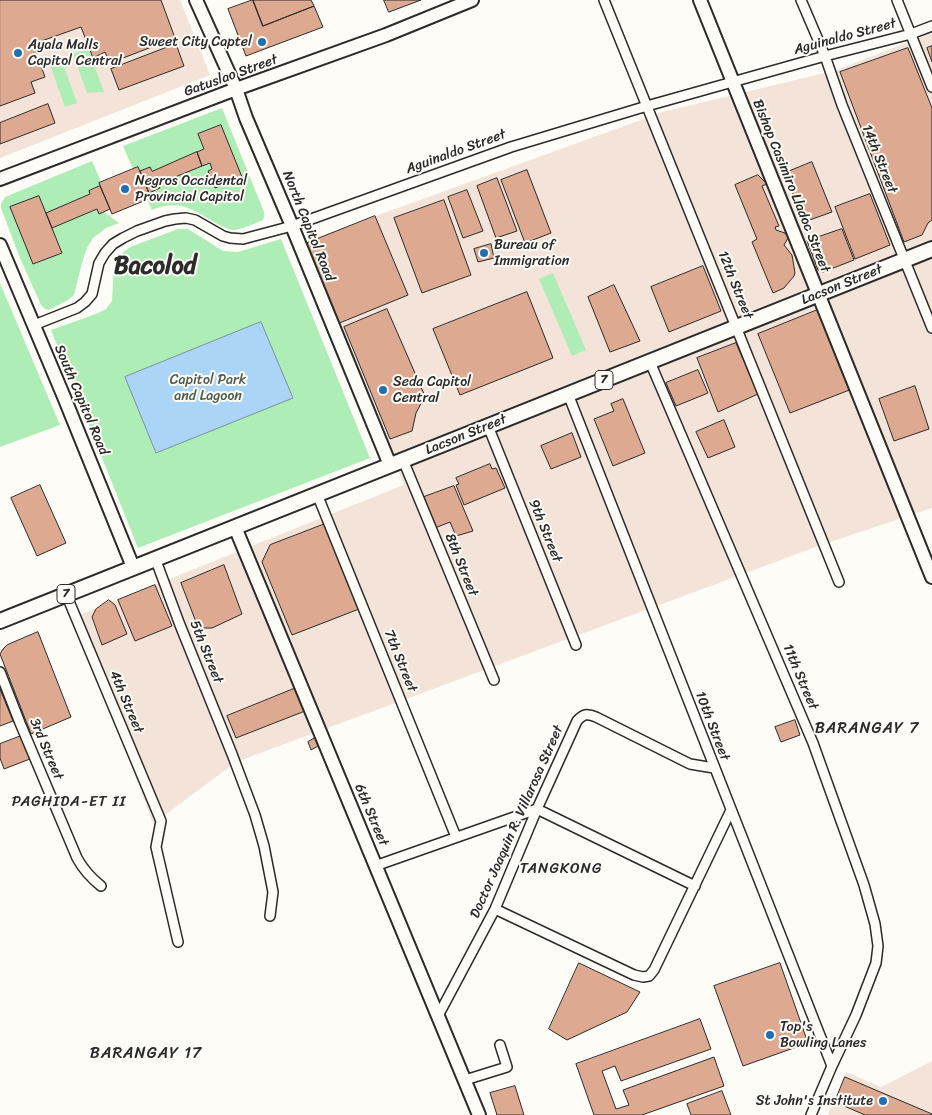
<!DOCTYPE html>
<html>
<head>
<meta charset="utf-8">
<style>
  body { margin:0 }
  canvas { display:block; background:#fdfcf7 }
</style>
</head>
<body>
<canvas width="932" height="1115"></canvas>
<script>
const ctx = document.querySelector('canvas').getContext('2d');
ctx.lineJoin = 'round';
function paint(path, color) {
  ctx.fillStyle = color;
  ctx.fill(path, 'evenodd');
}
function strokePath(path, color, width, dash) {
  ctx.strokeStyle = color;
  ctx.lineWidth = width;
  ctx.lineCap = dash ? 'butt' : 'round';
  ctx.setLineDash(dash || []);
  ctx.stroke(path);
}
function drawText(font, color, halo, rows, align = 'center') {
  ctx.font = font + ' Sriracha,sans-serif';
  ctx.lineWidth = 4;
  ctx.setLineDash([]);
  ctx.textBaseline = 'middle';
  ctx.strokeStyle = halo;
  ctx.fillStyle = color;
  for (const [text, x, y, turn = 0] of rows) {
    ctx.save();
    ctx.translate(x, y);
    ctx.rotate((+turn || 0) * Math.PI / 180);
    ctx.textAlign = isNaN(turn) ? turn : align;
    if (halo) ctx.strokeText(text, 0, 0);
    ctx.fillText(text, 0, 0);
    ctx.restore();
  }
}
paint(new Path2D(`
  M0,0H180L210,75L0,158Z
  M932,33V508L821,545L236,762L153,824L77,616L404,485L304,242L663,112L837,70Z
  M932,1061V1115H828L846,1072L881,1087Z`), '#f3e3d8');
paint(new Path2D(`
  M88,48L104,92L87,93L73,54Z
  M61,58L77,103L65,107L49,62Z
  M222,108L264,212V217L263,220C256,223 240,230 233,230C226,229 220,225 214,222C192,209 179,199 152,210L147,200L151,198L149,193L160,189L158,184L210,163L212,169L208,171L215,188L242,177L221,125L198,134L204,149L152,171L150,167L140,171L138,167L133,169L123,146Z
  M92,161L101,182L99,183L100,186L89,191L90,194L46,213L11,207L33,264L62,253L52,228L97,209L99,214L104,212L119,223L106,228L93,238L87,248L83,259L74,295L68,300L49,310L45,309L41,305L20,258L1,208V204L5,197Z
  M178,229H188L223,251L238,252L281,239L370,458L138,548L51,330L96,314L106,309L112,301L114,264L122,253L130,247Z
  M553,273L586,350L572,356L539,279Z
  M0,283L60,425L0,447Z`), '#aeeeb6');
const water = new Path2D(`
  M261,322L293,398L156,453L125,377Z`);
paint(water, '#abd5f6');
strokePath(water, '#7891a5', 1);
const building = new Path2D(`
  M0,0H161L175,38L110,63L105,52L93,58L81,27L33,44L45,77L31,82L35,93L0,106Z
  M253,0L263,26L314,6L323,27L246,56L228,9Z
  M253,0H311L314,6L263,26Z
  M384,0H421L389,12Z
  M176,44L184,66L119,90L111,69Z
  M932,46V62L927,48Z
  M908,48L932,108V220L928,223L922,235L904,242L840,72Z
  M48,104L55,123L0,144V123Z
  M221,125L242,177L215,188L208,171L212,169L210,163L202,166L197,152L204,149L198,134Z
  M197,152L202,166L158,184L160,188L149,193L140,171L150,167L152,171Z
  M812,162L832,212L804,222L785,173Z
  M138,167L151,198L112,214L99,183Z
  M527,170L551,233L525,243L501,180Z
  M758,175L767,184L762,186L779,226L775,227L776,230L785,233L788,238L784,245L792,255L795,273L794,276L784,288L773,293L752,242L757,239L735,185Z
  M497,178L517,231L496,238L477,186Z
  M100,186L110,209L99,214L97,209L52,228L46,213L90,194L89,191Z
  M467,190L483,231L463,238L448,197Z
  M870,194L890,245L855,259L835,207Z
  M39,196L62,253L33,264L10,207Z
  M444,200L471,275L422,293L394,218Z
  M375,216L408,295L337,324L305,244Z
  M842,229L854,260L823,272L818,270L807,241Z
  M491,244L494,258L478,262L474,249Z
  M703,266L721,311L669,332L651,287Z
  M614,285L640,341L610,352L588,297Z
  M527,292L553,358L460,395L433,329Z
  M387,309L425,396L416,413L412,431L390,439L344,327Z
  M820,309L852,389L790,413L758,334Z
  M736,343L758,394L718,412L697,358Z
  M698,370L708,393L676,406L666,383Z
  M915,386L929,429L894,441L879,399Z
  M623,399L645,453L613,466L594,419L614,411L611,404Z
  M724,420L735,447L708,458L696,432Z
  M572,433L581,457L551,469L541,446Z
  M490,464L492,469L496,468L505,488L464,505L456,485L459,484L456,478Z
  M40,485L66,543L37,556L11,498Z
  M454,486L473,531L456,536L450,522L435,528L424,497Z
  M325,524L359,609L292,635L262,562L270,545Z
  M224,565L242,614L212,628H203L196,622L181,583Z
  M155,585L172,626L135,641L118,600Z
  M109,600L115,605L127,634L102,645L92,617L96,609Z
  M38,632L71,717L31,734L0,654L3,649L7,645Z
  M296,688L305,711L236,738L227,716Z
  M0,689L13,721L0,726Z
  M795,720L800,735L781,742L775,727Z
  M21,736L30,759L4,769L0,758V744Z
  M315,738L318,746L311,750L308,742Z
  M579,963L640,992L627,1012L567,1040L549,1029Z
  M780,963L808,1043L743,1066L714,986Z
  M700,1019L711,1049L621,1081L615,1066L602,1071L616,1109L629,1105L623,1090L714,1057L724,1086L642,1115H594L576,1064Z
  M845,1077L932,1114V1115H865L835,1102Z
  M515,1086L524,1115H497L490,1093Z
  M722,1091L731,1115H691L687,1104Z`);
paint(building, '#ddaa91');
strokePath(building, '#2b2b2b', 1);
const street = new Path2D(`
  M604,0L839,582
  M801,0L825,56L842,105L932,328
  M897,0L932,87
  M34,325L77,308L85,302L92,294L99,263L105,253L113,244L123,238L137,231L165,221L175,219L186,218L195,220L223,236L230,238L243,239L292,226L511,147L647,106L825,56L911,34L932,26
  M650,362L813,743L864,885L875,924L878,946L876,963L856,1015L832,1066L811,1115
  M568,394L832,1066
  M488,426L576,645
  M403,460L494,680
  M317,494L456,837
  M155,558L180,625L232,754L255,815L264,846L273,892L270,916
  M66,594L161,821L156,847L178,942
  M0,672L20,723L77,858C83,869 91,878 101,886
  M375,866L537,809L695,886
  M495,909L634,975L643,977L649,976L654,970L731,810
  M438,1016L495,909L537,809L577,721C583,714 587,713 596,717L690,764L714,768
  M465,1080L507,1067L500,1045`);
const secondary = new Path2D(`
  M196,0L236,89L246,118L292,226L390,465
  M700,0L932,577
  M0,179L236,89L386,35L472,0
  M0,245L64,397L133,567
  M235,527L479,1115`);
const primary = new Path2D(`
  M0,621L932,249`);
strokePath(street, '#2b2b2b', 12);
strokePath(secondary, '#2b2b2b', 16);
strokePath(primary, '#2b2b2b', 18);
strokePath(street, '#fdfcf7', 9);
strokePath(secondary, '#fdfcf7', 12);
strokePath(primary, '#fdfcf7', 14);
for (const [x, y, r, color] of [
  [262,42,5,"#1f6fb2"],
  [18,53,5,"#1f6fb2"],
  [125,189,5,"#1f6fb2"],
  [484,253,5,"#1f6fb2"],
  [383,390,5,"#1f6fb2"],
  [770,1035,5,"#1f6fb2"],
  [883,1101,5,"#1f6fb2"]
]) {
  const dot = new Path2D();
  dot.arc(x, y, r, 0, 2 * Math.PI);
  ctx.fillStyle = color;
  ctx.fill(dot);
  strokePath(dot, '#fdfcf7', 2);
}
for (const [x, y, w] of [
  [604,380,18],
  [66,594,18]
]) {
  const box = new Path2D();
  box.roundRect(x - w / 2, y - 9.5, w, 19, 4);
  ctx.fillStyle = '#fdfcf7';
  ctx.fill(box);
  strokePath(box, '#2b2b2b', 1);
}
drawText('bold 12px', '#2b2b2b', null, [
  ["7",604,380],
  ["7",66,594]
]);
drawText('14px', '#2b2b2b', '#fdfcf7', [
  ["Aguinaldo Street",845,37,-15],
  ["Gatuslao Street",231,76,-20],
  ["Aguinaldo Street",456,152,-20],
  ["14th Street",879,159,68],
  ["Bishop Casimiro Lladoc Street",791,186,68],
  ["North Capitol Road",308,226,68],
  ["12th Street",735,285,68],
  ["Lacson Street",842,285,-22],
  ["South Capitol Road",81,400,67],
  ["Lacson Street",466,435,-22],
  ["9th Street",545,531,68],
  ["8th Street",461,565,68],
  ["5th Street",206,652,68],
  ["7th Street",400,661,68],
  ["11th Street",800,677,67],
  ["4th Street",126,702,67],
  ["10th Street",712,726,69],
  ["3rd Street",46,749,67],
  ["6th Street",371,815,67],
  ["Doctor Joaquin R. Villarosa Street",517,822,-66]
]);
drawText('14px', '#2b2b2b', '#fdfcf7', [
  ["Sweet City Captel",252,42,"right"],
  ["Ayala Malls",28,45],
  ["Capitol Central",28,61],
  ["Negros Occidental",135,181],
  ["Provincial Capitol",135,197],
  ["Bureau of",494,245],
  ["Immigration",494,261],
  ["Seda Capitol",393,382],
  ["Central",393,398],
  ["Top's",780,1027],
  ["Bowling Lanes",780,1043],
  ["St John's Institute",873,1101,"right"]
], 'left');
drawText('14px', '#4c5c4e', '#fdfcf7', [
  ["Capitol Park",208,380],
  ["and Lagoon",208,396]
]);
ctx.letterSpacing = '1px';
drawText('15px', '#2b2b2b', '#fdfcf7', [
  ["PAGHIDA-ET II",69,802],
  ["TANGKONG",561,869]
]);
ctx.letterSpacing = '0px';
ctx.letterSpacing = '1px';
drawText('16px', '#2b2b2b', '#fdfcf7', [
  ["BARANGAY 7",867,729],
  ["BARANGAY 17",146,1054]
]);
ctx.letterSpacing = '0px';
drawText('bold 24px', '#2b2b2b', '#fdfcf7', [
  ["Bacolod",155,267]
]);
</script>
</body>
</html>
